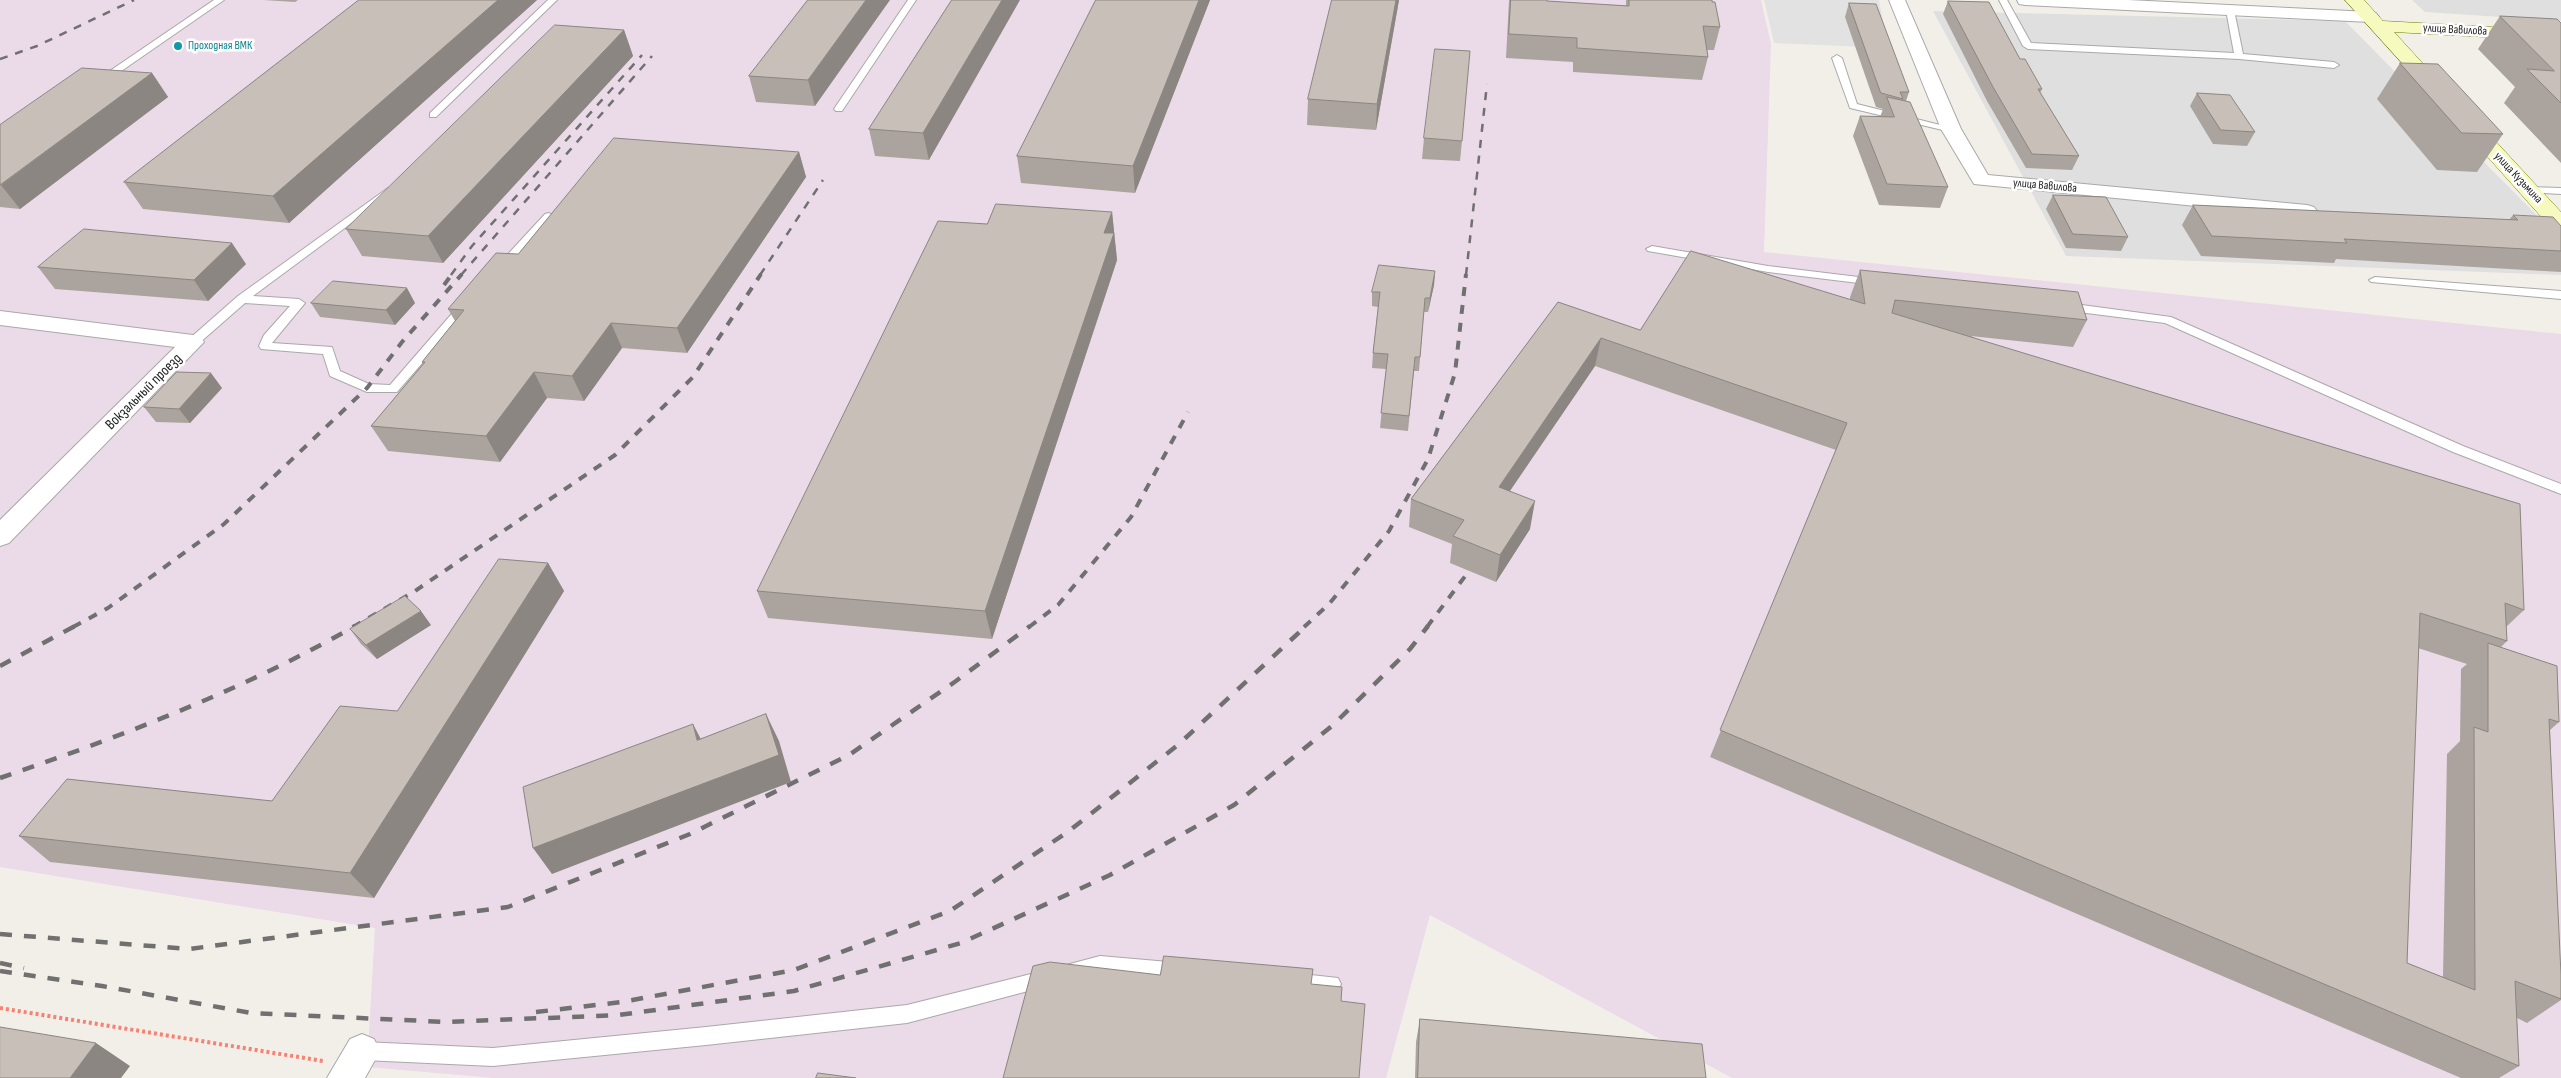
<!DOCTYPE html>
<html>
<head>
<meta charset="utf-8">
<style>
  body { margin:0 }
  canvas { display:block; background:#f2efe9 }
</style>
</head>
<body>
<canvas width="2561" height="1078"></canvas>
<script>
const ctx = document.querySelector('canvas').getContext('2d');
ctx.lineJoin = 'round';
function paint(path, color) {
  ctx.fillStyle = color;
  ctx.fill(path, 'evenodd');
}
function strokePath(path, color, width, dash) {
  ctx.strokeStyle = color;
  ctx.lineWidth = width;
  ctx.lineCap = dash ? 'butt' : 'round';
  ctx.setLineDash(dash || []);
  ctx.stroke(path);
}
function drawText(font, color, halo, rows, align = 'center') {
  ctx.font = font + ' "Sofia Sans Condensed",sans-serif';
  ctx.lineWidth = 5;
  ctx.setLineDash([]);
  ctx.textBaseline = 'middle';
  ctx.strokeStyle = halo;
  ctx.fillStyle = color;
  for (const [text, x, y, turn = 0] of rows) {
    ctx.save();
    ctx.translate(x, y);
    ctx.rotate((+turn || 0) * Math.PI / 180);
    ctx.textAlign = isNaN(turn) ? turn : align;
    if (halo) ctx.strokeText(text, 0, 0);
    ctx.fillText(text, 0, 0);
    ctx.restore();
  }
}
paint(new Path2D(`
  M2412,0H2561V21L2425,12Z
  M1933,11L2345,21L2561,240V275L2066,256Z`), '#e0dfdf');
paint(new Path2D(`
  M0,0H1761L1771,44L1764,252L2561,334V1078H1732L1430,915L1386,1078H494L367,1067L375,928L0,867Z`), '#ebdbe8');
paint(new Path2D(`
  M1764,0H1879L1888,48L1774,43Z`), '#e2e2e2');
const lane = new Path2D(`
  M214,0H224L104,83H98V79Z
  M548,0H557L436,117H430V113Z
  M908,0H916L842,111H836L834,109Z
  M1999,0H2007L2031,43L2234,53L2226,10L2230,7L2234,10L2243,54L2334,62L2339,65L2334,68L2239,59L2028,49L2023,46Z
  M1837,55L1842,58L1857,104L1956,129L1951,132L1850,108L1832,58Z
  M2529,187L2561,188V194L2525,192V188Z
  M388,188L393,191L392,193L253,296L299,299L305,303L272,343L332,347L340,371L369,384L390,385L462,302H470V308L397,392H367L330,376L323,354L261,349L259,346L264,335L290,306L245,303L197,345H189L187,342L189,339L238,296Z
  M549,213L554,216L553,218L505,270H497V266L545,214Z
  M1652,246L1768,266L1875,279L1881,282L1875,285L1768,272L1648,251L1646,249Z
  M2375,277L2561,291V299L2371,282L2369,280Z
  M2067,303L2171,317L2463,446L2561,484V494L2453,452L2165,323L2063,310V304Z
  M1100,956L1180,963L1186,965L1189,971L1186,977L1180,979L1100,972L1072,979L1066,977L1063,971L1066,965Z
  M1047,970L1053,972L1056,978L1053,984L1047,986L907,1023L706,1045L493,1066L363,1060L356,1057L354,1051L356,1045L363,1042L493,1048L706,1027L907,1005Z
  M1293,973L1338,978L1341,984L1338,990C1325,995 1300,992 1287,987L1284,981L1287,975Z`);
const street = new Path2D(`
  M1889,0H1905L1961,129L1988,175L2307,205L2314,207L2317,211L2314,215L2307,217L1974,184L1941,129Z
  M2017,0H2128L2370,12L2376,13L2379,17L2376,21L2370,22L2025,5L2019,4Z
  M0,311L193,335L201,337L204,342L9,543L0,546V520L175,347L0,325Z
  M362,1034L374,1039L380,1051L365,1078H327L350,1039Z`);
const secondary = new Path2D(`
  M2345,0H2364L2383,21L2561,31V41L2394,32L2448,91L2445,95H2431Z
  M2467,116L2474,118L2561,212V232L2553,230L2460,126L2457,122L2460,118Z`);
strokePath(lane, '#a9a9a9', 2);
strokePath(street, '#a9a9a9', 2);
strokePath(secondary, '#707d05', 1);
strokePath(new Path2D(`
  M0,1008L323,1061`), '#fa8072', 4, [3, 3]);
paint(lane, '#fff');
paint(street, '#fff');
paint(secondary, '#f7fabf');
strokePath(new Path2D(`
  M0,59L37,46L134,0
  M451,275L472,246L642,55
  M461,275L652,56
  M760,275L823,180
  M1466,275L1487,84`), '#707070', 2.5, [8, 8]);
strokePath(new Path2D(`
  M444,285L452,274
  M73,627L108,608L224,524L367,388L402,342L462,274
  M353,627L415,591L615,455L693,377L761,274
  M1029,627L1058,605L1131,517L1188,412
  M1304,627L1329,604L1389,531L1428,459L1455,373L1466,274
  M1427,627L1469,571`), '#707070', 4, [9, 9]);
strokePath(new Path2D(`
  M0,666L75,626
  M0,778C120,737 245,689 355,626
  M0,934L189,949L508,907L690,834L849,755L956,681L1030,626
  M0,963L24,968
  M0,971L102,986L251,1013L447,1022L619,1015L794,991L961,943L1110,875L1234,805L1332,726L1410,649L1428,626
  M536,1012L622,1002L794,970L950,911L1069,831L1179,744L1306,626`), '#707070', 4.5, [12, 12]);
paint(new Path2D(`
  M263,0H298L295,2Z
  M359,0H537L289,223L143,209L124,182Z
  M808,0L815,106L756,102L749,76Z
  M952,0L929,160L875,156L869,129Z
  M1096,0H1210L1135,193L1021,183L1017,156Z
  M1332,0H1399L1376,130L1307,125L1308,99Z
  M1509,0H1547V1L1626,6V0H1712L1720,27L1714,50H1707L1708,57L1702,80L1573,72V62L1506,58Z
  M1948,1L2020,59L2042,89L2040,93L2079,156L2072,170L2026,168L1987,101L1943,14Z
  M1849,3L1909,92L1906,101L1948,187L1940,208L1879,205L1853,136L1860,116L1880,117L1883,109L1876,107L1845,17Z
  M2500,16L2561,23V163L2504,103L2515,87L2478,49Z
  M624,30L633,56L443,263L362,256L346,229Z
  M2400,63L2503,134L2477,172L2437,170L2377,99Z
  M152,73L168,97L20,209L0,207V125Z
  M2197,93L2255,132L2247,146L2213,144L2190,106Z
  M1424,138L1462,141L1460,161L1422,159Z
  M799,152L806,177L687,353L622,348L584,401L547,398L500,462L388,451L371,426L423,364L422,362L455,321L448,309L518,254Z
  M2053,195L2128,237L2121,251L2066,248L2046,209Z
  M2193,205L2509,220L2513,215L2561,226V272L2336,259L2334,263L2201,256L2182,225Z
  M1112,212L1117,260L992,639L768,618L757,591L987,224Z
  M246,264L208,301L55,289L38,267Z
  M1860,270L2087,320L2073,347L1971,336L2524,610L2506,627L2507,641L2501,647L2559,722L2550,730L2561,1000L2527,1023L2517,1018L2519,1066L2499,1078H2461L1710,757L1836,450L1595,366L1510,491L1530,529L1496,582L1450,563L1452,544L1409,527L1411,499L1558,302L1640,330L1850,300V297ZM2418,648L2467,664L2461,669L2460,741L2447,754L2443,977L2407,963Z
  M1435,271L1434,285L1428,312H1424L1419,371H1414L1408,431L1380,428L1386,369L1372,368L1373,353L1378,307L1372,306V292Z
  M311,303H415L395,325L320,317Z
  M222,388L190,423L156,422L144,407Z
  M548,563L564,591L374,898L50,862L19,836L272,801L397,711Z
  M431,625L377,659L361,644L350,629Z
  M1420,1019L1706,1078H1415L1416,1042Z`), '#aba49e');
paint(new Path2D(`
  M498,0H537L289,223L273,196Z
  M866,0H890L815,106L808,80Z
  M1002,0H1020L929,160L923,133Z
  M1199,0H1210L1135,193L1133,166Z
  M1396,0H1399L1376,130L1377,104Z
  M624,30L633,56L443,263L428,236Z
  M152,73L168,97L20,209L1,185Z
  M799,152L806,177L687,353L677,328Z
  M1112,212L1117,260L992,639L985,611L1104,233Z
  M232,243L246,264L208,301L194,280Z
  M1435,271L1434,285L1428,312L1430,298Z
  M407,288L415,303L395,325L386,310Z
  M611,323L622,348L584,401L572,376Z
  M1601,338L1595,366L1494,514L1499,487Z
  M534,372L547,398L500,462L486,436Z
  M211,373L222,388L190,423L179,409Z
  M1535,501L1530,529L1496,582L1500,555Z
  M548,563L564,591L374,898L350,873Z
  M421,611L431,625L377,659L366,645Z
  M766,714L779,741L791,782L552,874L533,848Z
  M693,724L707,751L697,740Z
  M96,1043L130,1066L121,1078H70Z`), '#8b8681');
const building = new Path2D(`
  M359,0H498L273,196L124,182Z
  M808,0H866L808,80L749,76Z
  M952,0H1002L923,133L869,129Z
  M1096,0H1199L1133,166L1017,156Z
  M1332,0H1396L1377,104L1308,99Z
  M1511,0H1547V1L1629,6V0H1712V2H1715L1720,27L1703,26L1708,57L1577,48V38L1509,34Z
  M1948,1L1989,2L2020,59H2025L2042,89H2038L2079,156L2032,154L1993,87Z
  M1849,3L1876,4L1909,92H1900L1903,99L1881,93Z
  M2500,16L2557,19L2561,23V103L2527,69L2554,71Z
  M555,25L624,30L428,236L346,229Z
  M1435,49L1470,51L1462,141L1424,138Z
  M2400,63L2438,64L2503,134L2462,133Z
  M82,68L152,73L0,185V125Z
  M2197,93L2230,95L2255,132L2221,130Z
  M1887,97L1910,102L1948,187L1887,184L1860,116L1894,117Z
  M614,138L799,152L677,328L611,323L572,376L534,372L486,436L371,426L425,362H422L464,310L448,309L496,253L518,254Z
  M2053,195L2106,197L2128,237L2073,234Z
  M996,204L1112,212L1104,233H1114L985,611L757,591L938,221L987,224Z
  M2193,205L2518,220L2513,215L2553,217L2561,226V251L2344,239L2347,243L2212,236Z
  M84,229L232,243L194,280L38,267Z
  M1691,251L1865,304L1860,270L2078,292L2087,320L1895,300L1892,313L2520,504L2524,610L2505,603L2507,641L2420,613L2407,963L2475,990L2474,727L2488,732V643L2557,666L2559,722L2549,719L2561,975V999L2515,981L2519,1066L1720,730L1847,423L1601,338L1499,487L1535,501L1500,555L1453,536L1464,520L1411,499L1558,302L1640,330Z
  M1379,265L1435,271L1430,298H1425L1420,357H1415L1409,416L1381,413L1388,354L1373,353L1380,292H1372Z
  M333,281L407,288L386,310L311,303Z
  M177,372L211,373L179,409L144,407Z
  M499,559L548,563L350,873L19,836L67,779L272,801L340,706L397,711Z
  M405,596L421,611L366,645L350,629Z
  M766,714L779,755L533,848L523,787L693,724L697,740Z
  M1164,956L1313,969L1311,984L1342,987L1341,1001L1365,1004L1359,1078H1003L1033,966L1050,962L1160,975Z
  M1420,1019L1702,1044L1706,1078H1418Z
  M0,1027L96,1043L70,1078H0Z
  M818,1073L856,1078H816Z`);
paint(building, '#c7bfb8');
strokePath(building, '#8b8681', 1);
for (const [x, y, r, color] of [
  [178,46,5,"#0f9aa8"]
]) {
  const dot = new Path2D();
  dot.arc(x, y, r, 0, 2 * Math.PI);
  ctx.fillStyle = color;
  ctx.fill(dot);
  strokePath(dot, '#fff', 2);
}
drawText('12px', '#222', '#fff', [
  ["улица Вавилова",2455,30,3],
  ["улица Кузьмина",2518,178,47],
  ["улица Вавилова",2045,186,5]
]);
drawText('12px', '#0d838f', '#fff', [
  ["Проходная ВМК",188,46]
], 'left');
drawText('15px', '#222', '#fff', [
  ["Вокзальный проезд",144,392,-45]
]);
</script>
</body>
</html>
